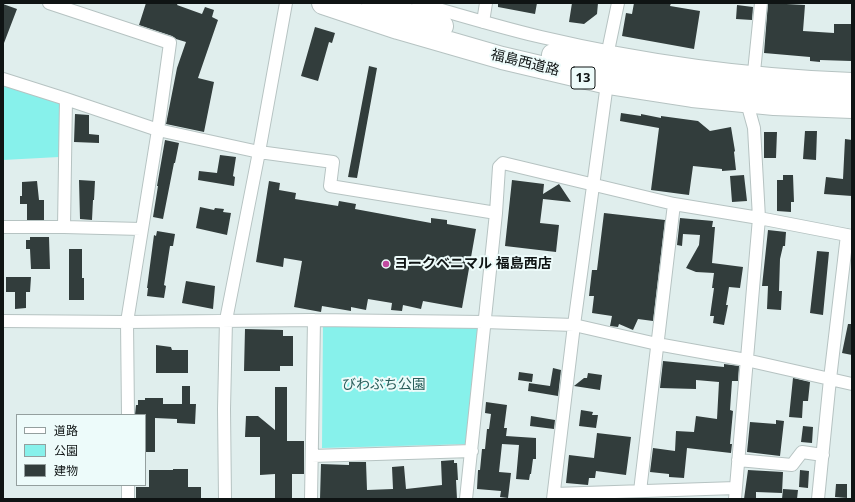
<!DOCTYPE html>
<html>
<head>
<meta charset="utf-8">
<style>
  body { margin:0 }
  #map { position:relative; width:855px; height:502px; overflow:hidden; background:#e0eeed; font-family:"Open Sans","Noto Sans JP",sans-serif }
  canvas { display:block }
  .frame { position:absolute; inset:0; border:4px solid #0f1414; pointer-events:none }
  .legend { position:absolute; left:16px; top:414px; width:130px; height:72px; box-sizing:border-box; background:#edfbfa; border:1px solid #949f9e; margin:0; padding:5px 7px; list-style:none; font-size:12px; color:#0f1414 }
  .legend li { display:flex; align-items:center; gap:8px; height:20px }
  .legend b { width:20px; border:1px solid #949f9e }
</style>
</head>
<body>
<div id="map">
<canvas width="855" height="502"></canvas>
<div class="frame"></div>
<ul class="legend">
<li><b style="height:5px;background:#fff"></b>道路</li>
<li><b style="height:11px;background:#87f1eb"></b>公園</li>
<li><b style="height:11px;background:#323d3c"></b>建物</li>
</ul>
</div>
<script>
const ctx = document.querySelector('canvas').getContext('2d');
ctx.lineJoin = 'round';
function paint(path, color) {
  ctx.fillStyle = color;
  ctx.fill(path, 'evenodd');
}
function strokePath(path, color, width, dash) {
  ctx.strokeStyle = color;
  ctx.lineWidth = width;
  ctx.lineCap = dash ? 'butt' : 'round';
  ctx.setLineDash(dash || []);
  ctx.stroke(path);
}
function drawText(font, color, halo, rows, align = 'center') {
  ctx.font = font + ' "Open Sans","Noto Sans JP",sans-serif';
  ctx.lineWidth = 4;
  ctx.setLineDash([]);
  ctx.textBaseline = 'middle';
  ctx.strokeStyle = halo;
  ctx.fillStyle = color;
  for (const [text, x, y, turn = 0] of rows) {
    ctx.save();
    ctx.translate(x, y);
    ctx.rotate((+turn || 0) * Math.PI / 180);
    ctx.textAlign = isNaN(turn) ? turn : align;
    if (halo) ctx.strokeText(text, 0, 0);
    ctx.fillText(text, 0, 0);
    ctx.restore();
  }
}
paint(new Path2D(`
  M3,83L61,102L59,157L3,160Z
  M323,323L482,324L471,444L322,448Z`), '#87f1eb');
paint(new Path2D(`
  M146,3H178L177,5L202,14L205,7L214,10L212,17L218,20L198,78L214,82L204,132L166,124L177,68L186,42L176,39L172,36L139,25Z
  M498,3H537L535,14L498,7Z
  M572,3H598L597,14L584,24L569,22Z
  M634,3H671L670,6L700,11L694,49L622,36L626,13L632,14Z
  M768,3L805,5L803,31L834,33V24H851V61L820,60V62L810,61V57L764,53Z
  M3,4L17,9L4,43H3Z
  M737,5L753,7L752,20L736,19Z
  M315,27L335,33L332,43L329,42L318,81L301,76Z
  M369,66L377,68L357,178L348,177Z
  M621,113L641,116V114L661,118V116L698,121L710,131L731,127L735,151L734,152L736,170L722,171V169L693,166L689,195L651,190L659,128L620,121Z
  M75,114L89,115V134L99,135V143L74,142Z
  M805,131H817L816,160L803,159Z
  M764,132H777L776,158H764Z
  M845,139L852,140V196L824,194L826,177L843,179Z
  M165,140L179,143L175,163H174L163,219L153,217L158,186H157Z
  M220,155L236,157L233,176L235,177L234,186L198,180L199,171L217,173Z
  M744,175L747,201L732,202L730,176Z
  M783,175H793L794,202H791V212L777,211V180H783Z
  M79,180L95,181L94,200H93L92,220L80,219Z
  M512,180L544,184L543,194L559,184L571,202L543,199L540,223L559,225L556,252L505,246Z
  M37,181L39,200H44V220H27V204H20V196H22V182Z
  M269,181L280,183L279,190L296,193L295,199L338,206L339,201L356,204L355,209L431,223V218L447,220V224L476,229L462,308L423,301L421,309L403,305L402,311L391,310L392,303L368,299L366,310L351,307V311L322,306L321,312L294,307L302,261L284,258L283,267L256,262Z
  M200,207L214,210L215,208L224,209L223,212L231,213L227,235L196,228Z
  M604,213L665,220L653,321L638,319L633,330L619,324L618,327L610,326L612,316L592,313L594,296H589L592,270H597Z
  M680,218L713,221L712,227H715L712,263L743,267L740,288L729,287L726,305H728L724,325L713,323L714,316H710L714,288H712L714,273L696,272L686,268L699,245L700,235L683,234L682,246L677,245Z
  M768,230L786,232L785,246H783L780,259L779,291H782L781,310L767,309L768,286H762Z
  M157,231L175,234L173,246H170L164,285L166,286L164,298L147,296L148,288H147L154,235L156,236Z
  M30,237H49L50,269H31L30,249H26V240H30Z
  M69,249H82V278H84V300H69Z
  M817,251L829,252L823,315L810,313Z
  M6,277H31L30,292H26V308L15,309V292H6Z
  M186,281L215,286L213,309L182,303Z
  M848,324H852V355L842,353Z
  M245,329L283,330V336H293V366H280V371H244Z
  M156,345L171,347L172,350H188V373H156Z
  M663,361L724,367V364L739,366L738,381H732L730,410L733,411L730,444H732L731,453L687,448L684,478L669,477V474L650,472L653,448L675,451L676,431L694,432L696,416L717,419L719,382L696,380V389L660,388Z
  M553,368L561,370L558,396L528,391L529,383L550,386Z
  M519,372L533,374L532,382L518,380Z
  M588,373L602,375L600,390L574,386L584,378H587Z
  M793,378L810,382L808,401H803L802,418L789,417Z
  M182,386H190V404H196L195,424L177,423V419L155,418V452H145V415H135L136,405H138V400H145V398H163V404H182Z
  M275,387H287V441H304V474H292V499H275V474L260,475V437H245L246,416H258L275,430Z
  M486,402L507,405L504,428H507L506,436L536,438V459H533L531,474H530L529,480L516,479L519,445L502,444L499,472L511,473L508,498L500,497L501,491L477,489L478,470H480L482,449H485L487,429H489L491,414L485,413Z
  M581,410L593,412L592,415H598L596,428L579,426Z
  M531,416L555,420L554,429L530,426Z
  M776,420L784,421L780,456L747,452L750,422L776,424Z
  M803,426L813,427L812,443L801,442Z
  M597,433L631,437L626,475L596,471L595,478H589L588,485L566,483L569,455L594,458Z
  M454,460V463H457L458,480H456L457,499H320L321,464L349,465V462H366L367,490L393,489L392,467L404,466L406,489L442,485L441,461Z
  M173,469H188V487H201V499H136V487H149V470H173Z
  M748,470L783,472L782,493L756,492V499H744Z
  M800,470L809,471L808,488L799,487Z
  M836,484H847V498L835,497Z
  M783,489L798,490L797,499H782Z`), '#323d3c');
const street = new Path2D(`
  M49,3L170,43L158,130L127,322L128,415
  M418,3C459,15 499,27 541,37C643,61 747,75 852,79
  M483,22L486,3
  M608,51L618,3
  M754,72L761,3
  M3,79L66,99L158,130L259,152L333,162L330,186L496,213
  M3,227H64L141,229
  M64,227L66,99
  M3,321L127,322L314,320L484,322L574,325L657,344L746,360L852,384
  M312,456L472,451
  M738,460L792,465L802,452L823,455
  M128,485V499
  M640,491L674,204
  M554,494L736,488
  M225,499L224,409L226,320L259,152L286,3
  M311,499L314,320
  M466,499L496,213L499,167L503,163L674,204L759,218L852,236
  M553,499L574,325L606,91
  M735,499L759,218L754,128L749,110
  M818,499L830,379L847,235`);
const highway = new Path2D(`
  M323,3L398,28L502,58L608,83L692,96L774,104L852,107
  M373,3L442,26
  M553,55C629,71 707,84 785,89C807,91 830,91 852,92`);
strokePath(street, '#b6c3c2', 14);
strokePath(highway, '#b6c3c2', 24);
strokePath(street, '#fff', 12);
strokePath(highway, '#fff', 22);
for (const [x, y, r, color] of [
  [386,264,4,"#c24aa0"]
]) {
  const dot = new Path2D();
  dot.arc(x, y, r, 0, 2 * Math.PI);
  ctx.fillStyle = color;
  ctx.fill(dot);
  strokePath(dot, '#edfbfa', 1.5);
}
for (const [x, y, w] of [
  [583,78,24]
]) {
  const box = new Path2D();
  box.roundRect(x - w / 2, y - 11, w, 22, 3);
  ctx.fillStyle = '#edfbfa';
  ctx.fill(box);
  strokePath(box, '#0f1414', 1);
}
drawText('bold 13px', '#0f1414', null, [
  ["13",583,78]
]);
drawText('14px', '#0f1414', '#edfbfa', [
  ["福島西道路",525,63,14]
]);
drawText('bold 14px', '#0f1414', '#edfbfa', [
  ["ヨークベニマル 福島西店",394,264]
], 'left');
drawText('14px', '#285d5a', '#edfbfa', [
  ["びわぶち公園",384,385]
]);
</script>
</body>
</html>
